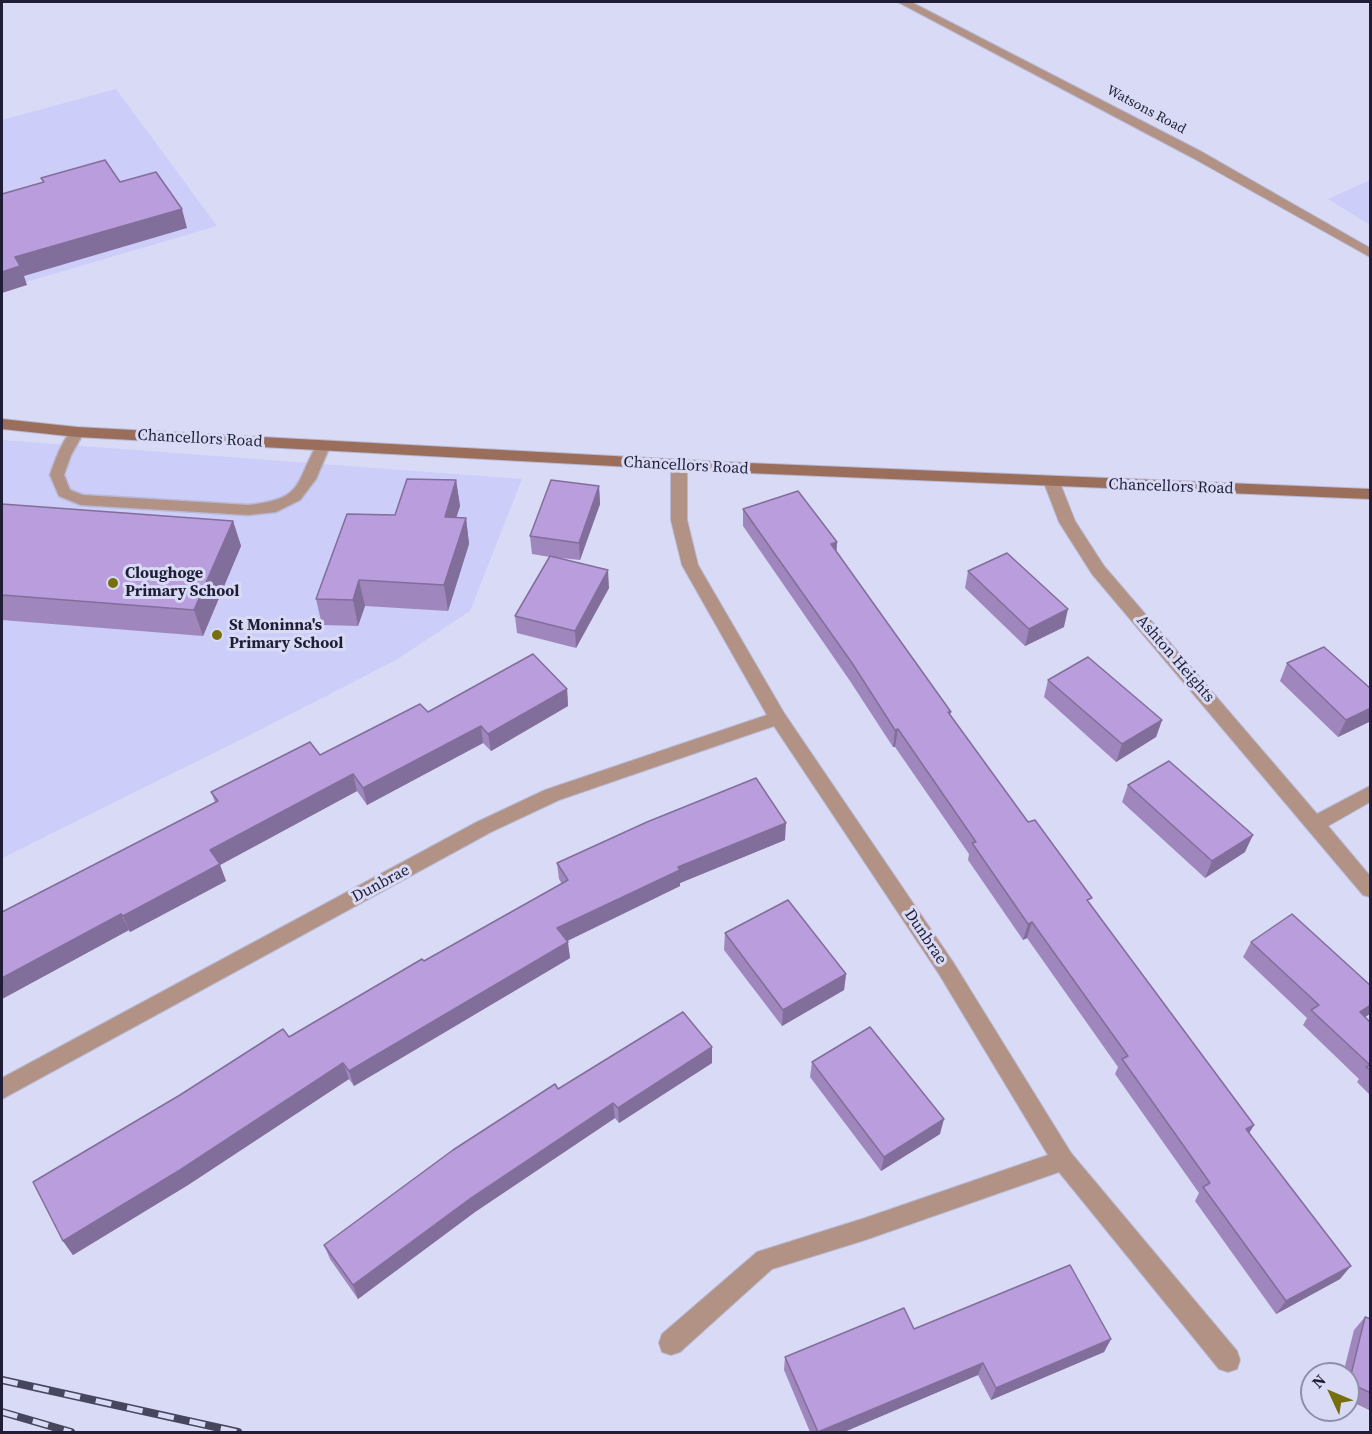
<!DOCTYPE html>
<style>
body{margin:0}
#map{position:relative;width:1372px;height:1434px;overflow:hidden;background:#d9daf5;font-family:"Source Serif 4",serif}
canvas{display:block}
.frame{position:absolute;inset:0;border:3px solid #1f1e36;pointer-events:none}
.north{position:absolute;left:1300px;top:1362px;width:60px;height:60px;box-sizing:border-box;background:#d9daf5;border:2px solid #8f8fa9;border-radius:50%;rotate:314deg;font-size:16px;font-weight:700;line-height:24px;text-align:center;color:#1f1e36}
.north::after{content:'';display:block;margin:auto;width:21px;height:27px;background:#766f0d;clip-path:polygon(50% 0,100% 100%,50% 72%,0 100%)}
</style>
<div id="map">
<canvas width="1372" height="1434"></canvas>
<div class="frame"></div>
<div class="north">N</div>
</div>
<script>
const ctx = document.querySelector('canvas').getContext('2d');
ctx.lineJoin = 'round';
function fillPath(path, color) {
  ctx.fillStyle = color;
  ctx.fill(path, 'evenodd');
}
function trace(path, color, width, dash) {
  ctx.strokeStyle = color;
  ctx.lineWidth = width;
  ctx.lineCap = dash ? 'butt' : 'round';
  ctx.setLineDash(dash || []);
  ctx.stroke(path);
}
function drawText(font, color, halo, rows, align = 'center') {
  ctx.font = font + ' "Source Serif 4",serif';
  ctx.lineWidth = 6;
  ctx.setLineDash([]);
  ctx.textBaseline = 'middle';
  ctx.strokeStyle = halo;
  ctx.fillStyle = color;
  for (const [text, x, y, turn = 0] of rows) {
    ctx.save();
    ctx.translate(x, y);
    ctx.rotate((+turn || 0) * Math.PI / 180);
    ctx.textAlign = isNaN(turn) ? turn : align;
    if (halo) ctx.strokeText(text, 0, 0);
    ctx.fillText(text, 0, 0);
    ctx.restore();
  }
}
fillPath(new Path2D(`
 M116,89L217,226L2,289V120Z
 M1370,180V225L1328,199Z
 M2,440L522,479L470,611L396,660L248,736L2,858Z`), '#cdcdfa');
const lane = new Path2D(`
 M77,428L84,432L71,455L64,475L70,490L83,495L248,505C305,499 294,484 318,443H328L330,446L316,479L300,500L276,512L248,515L81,505L59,496L50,475C54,463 65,431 77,428Z`);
const street = new Path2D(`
 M898,2H911L1202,152L1370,248V257L1193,158Z
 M679,461L687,466V520L698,565L784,713L953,962L1071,1153L1237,1351L1240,1360L1237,1369L1228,1372L1219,1369L1059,1172L865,1240L772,1269L680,1352L671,1355L662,1352L659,1343L662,1334L757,1252L865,1218L1048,1155L939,974L774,726L559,800L491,832L2,1099V1078L477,822L545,790L767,715L682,565L671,520V466Z
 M1052,478L1060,483L1075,521L1104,566L1317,814L1370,786V802L1328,826L1370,876V897L1363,895L1092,574L1059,522L1044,483Z`);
const secondary = new Path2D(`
 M2,419L77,427L724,462L1370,489V499L724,472L77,437L2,429Z`);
trace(lane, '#b8b8d3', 3);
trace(street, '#b8b8d3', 2);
trace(secondary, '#b8b8d3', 2);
fillPath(lane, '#b19285');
fillPath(street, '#b19285');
fillPath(secondary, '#9a6e5b');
const rail = new Path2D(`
 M2,1380L238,1432
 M2,1412L71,1432`);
trace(rail, '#46465f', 8);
trace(rail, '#d9daf5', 5, [16]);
fillPath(new Path2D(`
 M456,480L460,506L456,518H466L469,544L448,611L365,606L358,626L322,625L316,599L395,515Z
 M599,486L600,504L580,560L551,557L609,588L576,648L517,633L515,616L550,557L532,554L530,536Z
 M2,504L233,521L241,546L203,636L2,620Z
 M743,509L837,542L836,552L951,712L950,715L1028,822L1254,1125L1249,1133L1340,1279L1276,1314L1195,1201L1199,1193L1115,1074L1118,1067L1027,938L1023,940L968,860L969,854L895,747H893L850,681L743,526Z
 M968,571L1064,627L1025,646L965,588Z
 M1287,663L1371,689V721L1338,737L1280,681Z
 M1048,680L1162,720L1156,737L1116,762L1044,697Z
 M567,689L568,706L491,751L483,743L367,805L357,791L220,865L226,881L130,932L129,930L2,999V912L215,802L211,792L320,755L428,712Z
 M1128,785L1245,852L1205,878L1122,802Z
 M785,840L680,883V886L567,941L570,958L354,1086L349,1079L188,1185L73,1255L63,1241L289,1037L562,884L559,879L557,863Z
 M725,933L846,974L844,990L782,1026L724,950Z
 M1251,942L1371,986V1013L1365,1017L1371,1023V1096L1357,1082L1359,1079L1303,1025L1307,1018L1243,957Z
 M812,1062L940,1134L881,1171L810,1077Z
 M712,1063L619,1123L615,1118L475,1212L358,1299L330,1259L324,1245L558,1089Z
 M1365,1317L1371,1319V1411L1348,1400V1374H1343L1354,1330Z
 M914,1329L1111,1339L1104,1352L991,1400L978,1375L844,1432H810L784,1370L785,1357Z`), '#9f87bd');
fillPath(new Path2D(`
 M182,209L187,228L24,276L27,285L2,293V272L15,257Z
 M456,480L460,506L448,543L445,517Z
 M599,486L600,504L580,560L579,543Z
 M466,518L469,544L448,611L444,585Z
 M233,521L241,546L203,636L194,610Z
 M837,542L836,560L831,544Z
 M608,570L609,588L576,648L575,631Z
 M359,580L365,606L358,626L353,600Z
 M1068,609L1064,627L1025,646L1029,629Z
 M567,689L568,706L491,751L488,734Z
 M1371,708V721L1338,737L1346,720Z
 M1162,720L1156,737L1116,762L1122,744Z
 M481,726L483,743L367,805L363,788Z
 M898,729L895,747H893L895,730Z
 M353,774L357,791L220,865L226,881L130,932L123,916L210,850Z
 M786,823L785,840L680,883V886L559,945L557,928L678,867Z
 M1253,835L1245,852L1205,878L1212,861Z
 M121,914L129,930L2,999V978Z
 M1032,922L1027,938L1023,940L1028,924Z
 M568,942L570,958L354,1086L349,1071Z
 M846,974L844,990L782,1026L783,1010Z
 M1371,1005V1013L1350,1028L1360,1012Z
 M712,1047V1063L619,1123L618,1108Z
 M343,1063L349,1079L188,1185L73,1255L63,1241Z
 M613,1103L615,1118L475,1212L358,1299L353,1285L471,1198Z
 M944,1119L940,1134L881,1171L884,1157Z
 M1254,1125L1245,1140L1246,1129Z
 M1351,1266L1340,1279L1276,1314L1286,1301Z
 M1111,1339L1104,1352L991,1400L996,1388Z
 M983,1363L978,1375L844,1432H819Z`), '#826e9a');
const building = new Path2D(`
 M105,160L120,182L156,172L182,209L15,257L20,266L2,272V194L44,182L41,178Z
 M407,479L456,480L445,517L466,518L444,585L359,580L353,600L316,599L347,514L395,515Z
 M551,480L599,486L579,543L530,536Z
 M798,491L837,542L831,544L951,712H948L1028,822L1035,820L1092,898L1087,900L1254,1125L1246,1129L1351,1266L1286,1301L1203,1187L1210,1183L1122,1059L1128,1056L1032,922L1028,924L972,843L976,842L898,729L895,730L852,663L743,509Z
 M2,504L233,521L194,610L2,595Z
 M1007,553L1068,609L1029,629L968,571Z
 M550,556L608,570L575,631L515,616Z
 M1324,647L1371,689V708L1346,720L1287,663Z
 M533,654L567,689L488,734L481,726L363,788L353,774L210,850L220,864L123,916L121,914L2,978V912L218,801L211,792L310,742L320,755L420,704L428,712Z
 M1088,657L1162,720L1122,744L1048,680Z
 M1169,761L1253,835L1212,861L1128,785Z
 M756,778L786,823L678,867L680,870L557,928L568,942L349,1071L343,1063L180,1170L63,1241L33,1182L180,1095L283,1029L289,1037L422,959L424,961L568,880L557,863L647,822Z
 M788,900L846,974L783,1010L725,933Z
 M1292,914L1371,986V1005L1360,1012L1371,1023V1071L1366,1067L1370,1065L1311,1010L1319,1005L1251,942Z
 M683,1012L712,1047L618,1108L613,1103L471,1198L353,1285L324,1245L453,1150L555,1084L558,1089Z
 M870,1027L944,1119L884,1157L812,1062Z
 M1070,1265L1111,1339L996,1388L983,1363L818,1432L785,1357L904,1308L914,1329Z
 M1365,1317L1371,1319V1393L1349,1383Z`);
fillPath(building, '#b99ddc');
trace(building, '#826e9a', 1.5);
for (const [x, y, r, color] of [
 [113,583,6,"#766f0d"],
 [217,635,6,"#766f0d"]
]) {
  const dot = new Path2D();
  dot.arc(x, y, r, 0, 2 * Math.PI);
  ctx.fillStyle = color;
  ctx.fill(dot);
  trace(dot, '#d9daf5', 2);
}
drawText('14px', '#1f1e36', '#d9daf5', [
 ["Watsons Road",1146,110,28]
]);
drawText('16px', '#1f1e36', '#d9daf5', [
 ["Chancellors Road",200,439,3],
 ["Chancellors Road",686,466,3],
 ["Chancellors Road",1171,487,2],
 ["Ashton Heights",1175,659,49],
 ["Dunbrae",381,884,-28],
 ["Dunbrae",925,937,56]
]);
drawText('bold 16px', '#1f1e36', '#d9daf5', [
 ["Cloughoge",125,574],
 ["Primary School",125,592],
 ["St Moninna's",229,626],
 ["Primary School",229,644]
], 'left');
</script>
